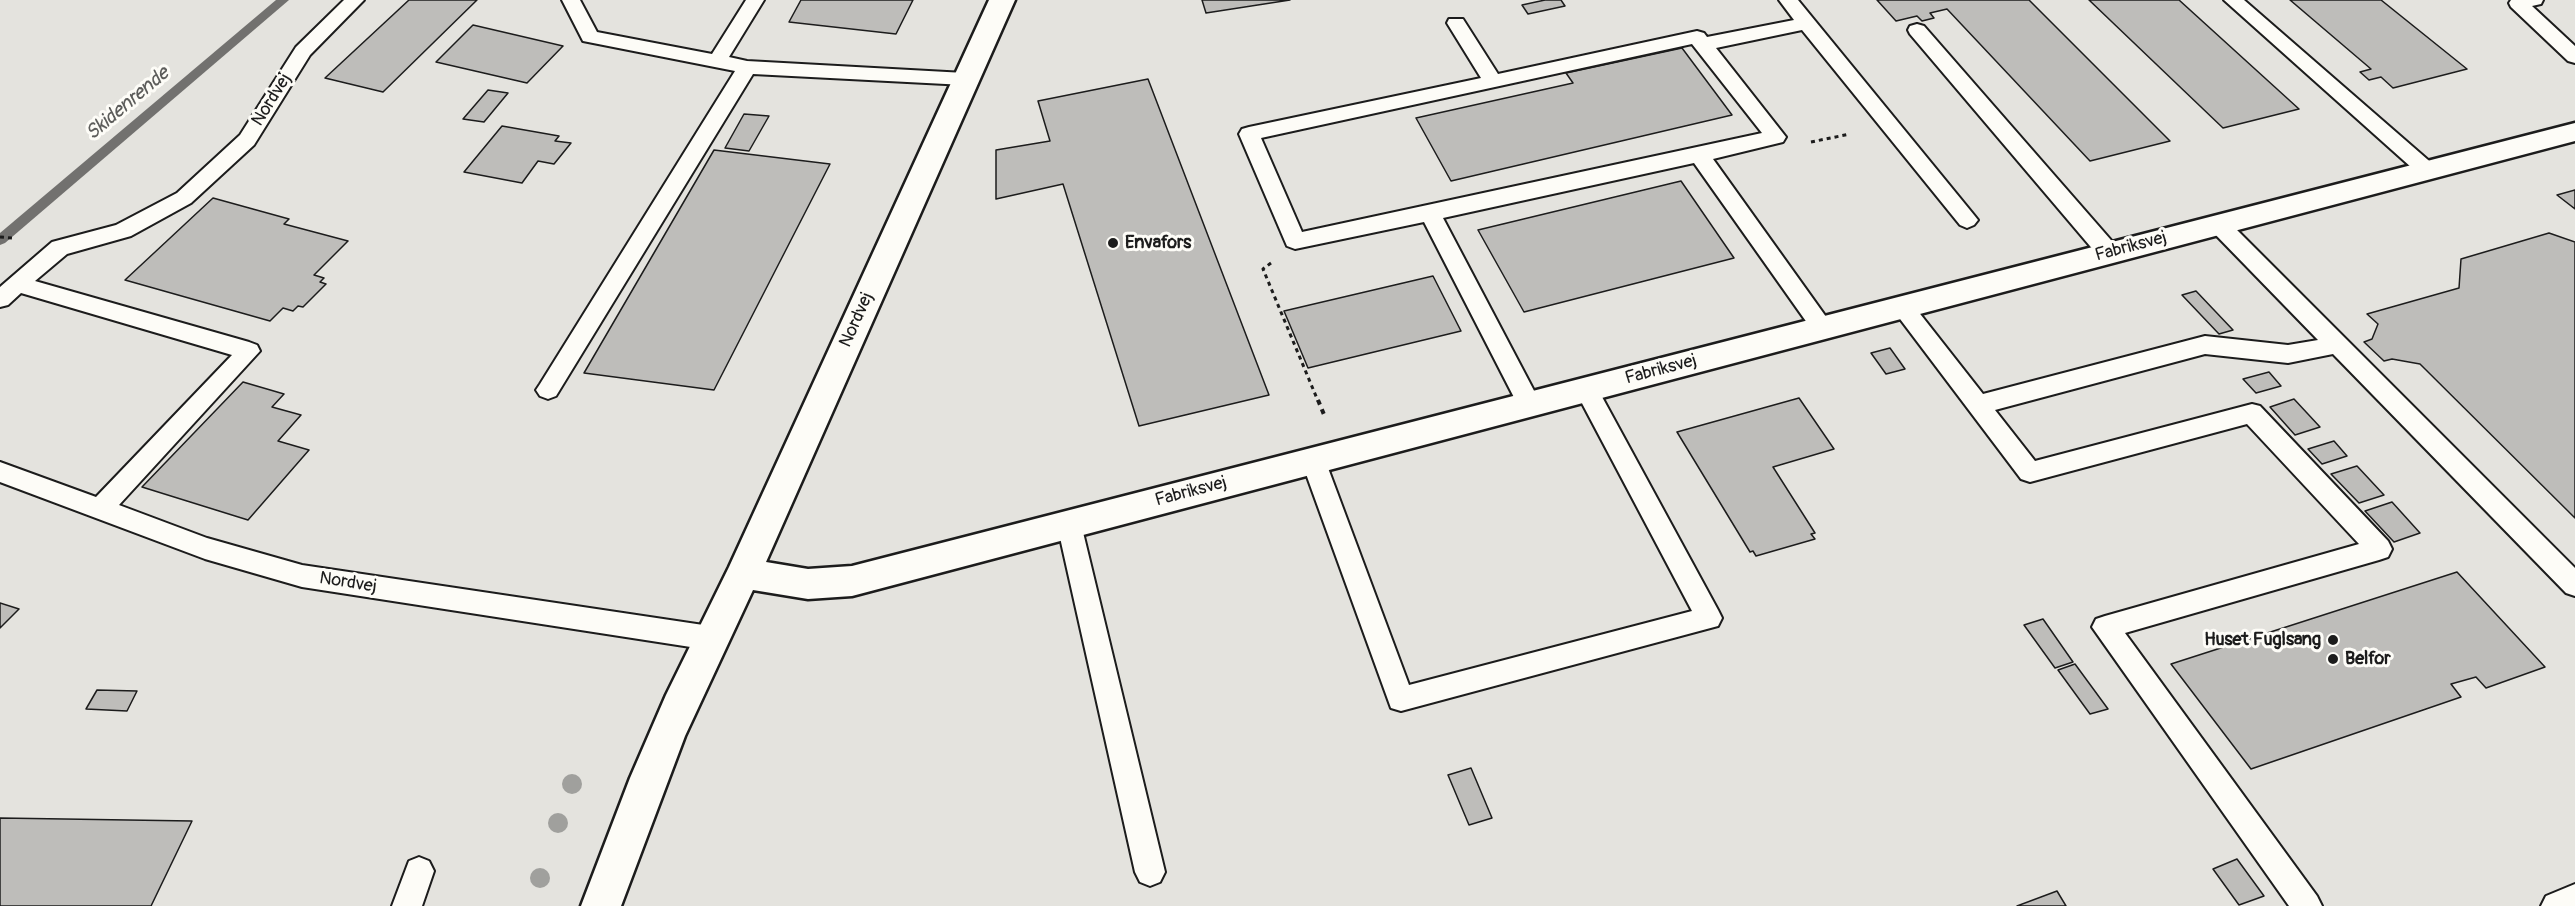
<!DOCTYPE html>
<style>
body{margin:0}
canvas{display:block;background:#f4f3ee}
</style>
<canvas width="2575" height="906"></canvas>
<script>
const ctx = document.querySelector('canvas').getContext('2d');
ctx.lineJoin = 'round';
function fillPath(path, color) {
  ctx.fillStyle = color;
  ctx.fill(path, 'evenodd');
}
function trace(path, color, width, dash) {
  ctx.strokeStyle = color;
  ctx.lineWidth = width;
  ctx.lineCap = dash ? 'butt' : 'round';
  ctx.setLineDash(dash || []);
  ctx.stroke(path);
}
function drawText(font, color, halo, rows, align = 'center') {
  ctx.font = font + ' Pangolin,sans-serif';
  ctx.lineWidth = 6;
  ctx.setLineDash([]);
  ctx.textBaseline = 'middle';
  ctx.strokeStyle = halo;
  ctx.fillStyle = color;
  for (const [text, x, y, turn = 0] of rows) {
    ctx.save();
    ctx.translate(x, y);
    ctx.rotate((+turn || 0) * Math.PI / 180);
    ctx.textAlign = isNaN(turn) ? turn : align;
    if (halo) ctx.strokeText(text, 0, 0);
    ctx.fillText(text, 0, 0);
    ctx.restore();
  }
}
fillPath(new Path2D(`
 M0,0H2575V906H0Z`), '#e4e3de');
fillPath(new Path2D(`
 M276,0H289L5,243L0,245V233Z`), '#72716f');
const building = new Path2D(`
 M409,0H477L383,92L325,78Z
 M801,0H913L896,34L789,22Z
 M1202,0H1290L1206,13Z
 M1545,0H1561L1565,6L1528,14L1522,5Z
 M1877,0H2029L2170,141L2090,161L1947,9L1930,13L1934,18L1922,21L1917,16L1896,21Z
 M2089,0H2179L2299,109L2223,128Z
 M2290,0H2381L2467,69L2393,88L2381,77L2369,80L2360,72L2371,69Z
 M473,25L563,46L527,83L436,62Z
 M1682,48L1732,115L1451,181L1416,118L1573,83L1566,73Z
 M1148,79L1269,395L1139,426L1063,184L996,199V150L1050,141L1038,101Z
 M488,90L508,93L484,122L463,119Z
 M744,114L769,116L749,151L725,148Z
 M502,126L559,136L555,141L571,143L554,164L538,161L522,183L464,172Z
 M714,150L830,164L714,390L584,373Z
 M1681,181L1734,258L1524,312L1478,230Z
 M2575,190V209L2557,195Z
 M213,198L289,219L284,224L348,241L314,275L324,278L320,282L326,284L303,307L298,306L293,311L283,308L270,321L125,280Z
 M2549,233L2575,242V518L2420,364L2392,359L2384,361L2364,342L2372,339L2378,324L2367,314L2459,288L2461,259Z
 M1433,276L1461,331L1308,368L1284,311Z
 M2196,291L2233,330L2219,334L2182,295Z
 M1890,348L1905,369L1886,374L1871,353Z
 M2269,372L2281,386L2256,393L2243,379Z
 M243,382L284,394L272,407L301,415L278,441L309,450L248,520L142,487Z
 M1799,398L1834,449L1773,467L1815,533L1811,534L1815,539L1756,556L1753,551L1750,552L1677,432Z
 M2294,399L2320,427L2295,435L2270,407Z
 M2334,441L2347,456L2322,464L2308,449Z
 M2357,466L2384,495L2359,503L2331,474Z
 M2392,502L2420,533L2394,542L2365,511Z
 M2457,572L2545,667L2486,688L2476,677L2451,684L2461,697L2251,769L2171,664Z
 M0,603L19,609L0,628Z
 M2043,619L2073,662L2055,668L2024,625Z
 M2075,664L2108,709L2090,714L2058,670Z
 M97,690L137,691L127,711L86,709Z
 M1471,768L1492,818L1469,825L1448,775Z
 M0,818L192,821L151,906H0Z
 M2237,859L2264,896L2239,905L2213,869Z
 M2057,891L2066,906H2017Z`);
fillPath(building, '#bebdba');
trace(building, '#1c1c1c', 1.5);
const service = new Path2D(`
 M344,0H364L310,55L254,145L191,203L131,236L67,254L35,281L249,342L257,345L260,351L119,505L207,538L302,565L710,626L719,630L723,638L719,646L710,650L302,587L205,559L0,482V462L96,497L232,355L21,293L8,305L0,307V287L52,242L116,225L177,193L240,135L296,47Z
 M562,0H580L597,32L712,54L746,0H764L729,57L747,61L965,73L972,74L975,79L972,84L965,85L753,74L556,396L548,399L540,396L536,390L540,384L735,71L583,41Z
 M1779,0H1798L1974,215L1978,220L1974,225L1967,228L1960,225L1802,30L1716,48L1786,137L1783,142L1713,159L1834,328L1831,334L1823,337L1815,334L1694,163L1443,218L1541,404L1537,411L1529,413L1521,411L1424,222L1295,249L1287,246L1239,134L1242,129L1249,127L1481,78L1447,23L1449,19H1463L1498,74L1697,31L1704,33L1707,37L1794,20ZM1692,44L1762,133L1302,232L1261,138Z
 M2224,0H2244L2435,166L2438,171L2435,176L2428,178L2421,176Z
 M2511,0H2543L2541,4L2532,6L2575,46V63L2568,61L2511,7L2509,3Z
 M1917,24L1924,26L2117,247L2120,253L2117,259L2109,261L2101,259L1910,34L1908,30L1910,26Z
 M2219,217L2227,220L2575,568V596L2566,593L2333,354L2288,363L2205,354L1995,410L2035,461L2252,404L2260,406L2388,541L2392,549L2388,557L2379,560L2125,633L2317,896L2322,906H2289L2092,627L2096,619L2105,616L2359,544L2247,424L2030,482L2021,479L1891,307L1894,301L1902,299L1910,301L1983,394L2205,336L2288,345L2318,340L2211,230L2208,225L2211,220Z
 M1587,381L1595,384L1718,610L1722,618L1718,626L1401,711L1391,708L1301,460L1304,453L1313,450L1322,453L1325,460L1409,685L1692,611L1575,390L1579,384Z
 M1069,514L1078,517L1081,524L1165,872L1160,882L1150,886L1140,882L1135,872L1057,524L1060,517Z
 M419,857L429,861L434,871L422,906H392L409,861Z
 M2575,884V906H2541L2546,896Z`);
const minor = new Path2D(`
 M989,0H1015L766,562L808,569L852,566L2575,123V141L852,596L808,599L753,590L685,736L621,906H581L630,778L666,695L729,567Z`);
trace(service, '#1c1c1c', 4);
trace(minor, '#1c1c1c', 5);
trace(new Path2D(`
 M1811,142L1850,134
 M0,237L12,238
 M1271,263L1263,269L1318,401`), '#1c1c1c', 3, [4, 4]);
trace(new Path2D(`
 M1318,400L1325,417`), '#1c1c1c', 4, [5, 5]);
fillPath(service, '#fdfcf7');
fillPath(minor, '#fdfcf7');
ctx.fillStyle = '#a0a09d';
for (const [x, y] of [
 [572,784],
 [558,823],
 [540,878]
]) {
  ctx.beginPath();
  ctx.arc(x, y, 10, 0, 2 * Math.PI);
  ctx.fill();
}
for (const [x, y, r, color] of [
 [1113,243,6,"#1c1c1c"],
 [2333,640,6,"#1c1c1c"],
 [2333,659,6,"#1c1c1c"]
]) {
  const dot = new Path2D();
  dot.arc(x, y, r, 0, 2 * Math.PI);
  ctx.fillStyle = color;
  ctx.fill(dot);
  trace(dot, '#fdfcf7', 2);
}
drawText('18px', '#1c1c1c', '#fdfcf7', [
 ["Nordvej",272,100,-58],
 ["Fabriksvej",2131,247,-15],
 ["Nordvej",857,320,-66],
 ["Fabriksvej",1661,370,-15],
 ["Fabriksvej",1191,492,-15],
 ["Nordvej",348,583,9]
]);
drawText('bold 18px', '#1c1c1c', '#fdfcf7', [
 ["Envafors",1125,243],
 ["Huset Fuglsang",2321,640,"right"],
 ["Belfor",2345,659]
], 'left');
drawText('italic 20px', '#5c5c5a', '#fdfcf7', [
 ["Skidenrende",128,104,-40]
]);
</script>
